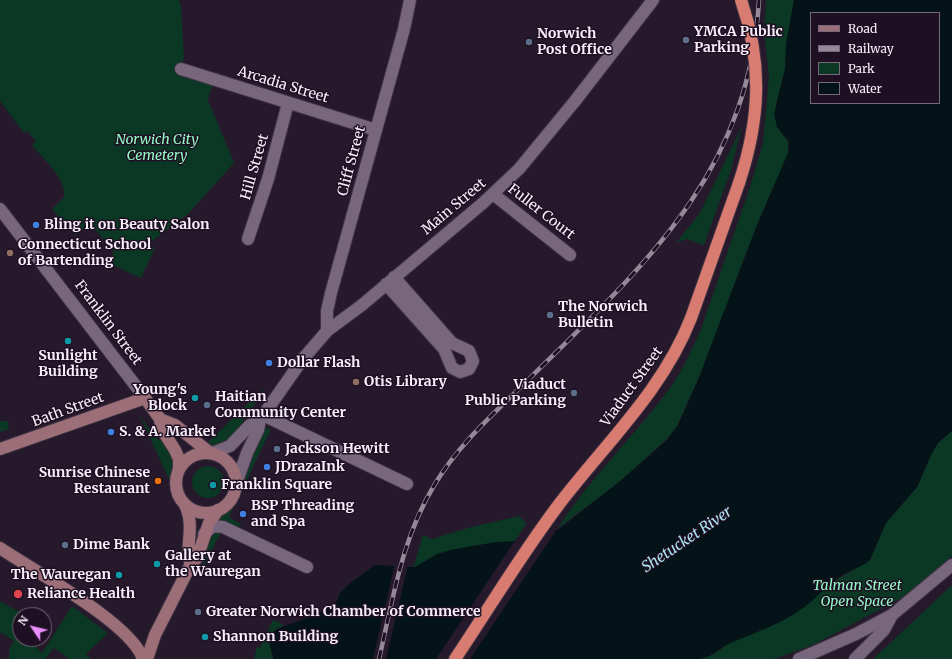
<!DOCTYPE html>
<style>
body{margin:0}
#map{position:relative;width:952px;height:659px;overflow:hidden;background:#27192c;font-family:Merriweather,serif}
canvas{display:block}
.legend{position:absolute;left:810px;top:12px;width:130px;height:92px;box-sizing:border-box;background:#1e1022;border:1px solid #756979;margin:0;padding:5px 7px;list-style:none;font-size:12px;color:#f8eefb}
.legend li{display:flex;align-items:center;gap:8px;height:20px}
.legend b{width:20px;border:1px solid #756979}
.north{position:absolute;left:12px;top:607px;width:40px;height:40px;box-sizing:border-box;background:#1e1022;border:1px solid #756979;border-radius:50%;rotate:305deg;font-size:11px;font-weight:700;line-height:16px;text-align:center;color:#f8eefb}
.north::after{content:'';display:block;margin:auto;width:14px;height:18px;background:#eb8dfc;clip-path:polygon(50% 0,100% 100%,50% 72%,0 100%)}
</style>
<div id="map">
<canvas width="952" height="659"></canvas>
<ul class="legend">
<li><b style="height:5px;background:#9b6e78"></b>Road</li>
<li><b style="height:5px;background:#958999"></b>Railway</li>
<li><b style="height:11px;background:#0b3824"></b>Park</li>
<li><b style="height:11px;background:#031317"></b>Water</li>
</ul>
<div class="north">N</div>
</div>
<script>
const ctx = document.querySelector('canvas').getContext('2d');
ctx.lineJoin = 'round';
function fillPath(path, color) {
  ctx.fillStyle = color;
  ctx.fill(path, 'evenodd');
}
function trace(path, color, width, dash) {
  ctx.strokeStyle = color;
  ctx.lineWidth = width;
  ctx.lineCap = dash ? 'butt' : 'round';
  ctx.setLineDash(dash || []);
  ctx.stroke(path);
}
function drawText(font, color, halo, rows, align = 'center') {
  ctx.font = font + ' Merriweather,serif';
  ctx.lineWidth = 3;
  ctx.setLineDash([]);
  ctx.textBaseline = 'middle';
  ctx.strokeStyle = halo;
  ctx.fillStyle = color;
  for (const [text, x, y, turn = 0] of rows) {
    ctx.save();
    ctx.translate(x, y);
    ctx.rotate((+turn || 0) * Math.PI / 180);
    ctx.textAlign = isNaN(turn) ? turn : align;
    if (halo) ctx.strokeText(text, 0, 0);
    ctx.fillText(text, 0, 0);
    ctx.restore();
  }
}
fillPath(new Path2D(`
 M0,0H179L181,6L184,58L178,74L214,86L210,91L208,100L234,163L189,213L147,245L155,248L141,278L108,263L114,252L90,223L75,235L52,209L64,197C67,179 43,159 32,145L36,141L27,131L24,133L0,101Z
 M766,0H794L787,40L785,69L776,104L779,130L788,141V155L756,227L700,375L677,426L668,438L619,482L557,529C588,481 629,441 664,396C680,376 691,352 701,329L750,187L763,143L769,76L764,32Z
 M742,126L731,170L704,245L686,239L676,243L700,213Z
 M262,390L264,392L244,418L241,428L231,439L212,446L206,444Z
 M139,414L155,437L166,444L172,455L174,467L173,488Z
 M0,421H8L9,429L0,432Z
 M266,428L271,429L229,517L242,525L236,527L227,522L218,521L237,499L242,477L263,429Z
 M952,431V556L907,595L813,645L774,659H699C709,657 717,653 725,646L870,560L886,523L917,487L932,453L938,443Z
 M192 482a16 16 0 1 1 32 0a16 16 0 1 1-32 0Z
 M519,516L527,523L514,542C482,541 445,551 417,567H410L414,566L423,535L432,539L468,528Z
 M213,531L221,532L203,568C203,555 205,542 213,531Z
 M952,585V659H873Z
 M0,601L24,615H20V639H29L42,653L72,606L108,633L86,654L91,659H69L54,648L45,659H9V650L14,641L0,632Z
 M273,620L284,625L276,629L271,651L273,659H254L257,647L260,648Z`), '#0b3824');
fillPath(new Path2D(`
 M794,0H952V431L938,443L932,453L917,487L886,523L870,560C861,568 848,570 838,578C825,587 816,599 803,608C781,624 756,632 731,643C718,648 716,656 699,659H274L269,643L275,630L322,612L337,601L340,593L349,584L375,565L415,567L437,554L450,550L497,542L518,541L559,529L619,482L667,440L678,425L698,380L757,225L788,153L789,142L777,127L774,114L785,69L786,44ZM811,13H939V103H811Z`), '#031317');
fillPath(new Path2D(`
 M559,526L470,659H436L516,539Z
 M395,563L408,565L386,659H373Z`), '#27192c');
const minor = new Path2D(`
 M181,69L376,130
 M493,194L570,255
 M248,239L268,179L288,103
 M386,284L444,349L452,368L460,372L469,369L473,361L469,351L452,343L394,277
 M327,331V311L331,293L404,29L410,0
 M263,415L407,484
 M212,453L230,446L250,425L260,420
 M236,484L247,453L258,430L260,420L302,360L327,331L362,305L483,203L519,169L575,101L653,0
 M204,534L213,526L223,527L307,567
 M799,659L856,634L892,615L952,565
 M855,659L884,630L892,615`);
const tertiary = new Path2D(`
 M0,209L145,398`);
const secondary = new Path2D(`
 M160,419L175,425L209,452
 M0,449L145,398L160,419L161,428L175,450L179,459V470
 M176 483a30 30 0 1 1 60 0a30 30 0 1 1-60 0Z
 M184,503C197,526 183,551 191,564
 M0,548C34,571 131,623 143,659
 M147,659L155,635L191,564L197,558L209,523L218,510`);
const trunk = new Path2D(`
 M455,659C490,607 522,553 560,503C606,443 663,390 691,318L739,183`);
trace(minor, '#3e3342', 14);
trace(tertiary, '#3e3342', 14);
trace(secondary, '#3e3342', 14);
trace(trunk, '#3e3342', 14);
trace(minor, '#77667c', 12);
trace(tertiary, '#77667c', 12);
trace(secondary, '#9b6e78', 12);
trace(trunk, '#d87b70', 12);
const rail = new Path2D(`
 M379,659C393,599 402,537 435,484C460,442 498,410 532,376C647,263 749,172 759,0`);
trace(rail, '#958999', 4.5);
trace(rail, '#1e1022', 3, [9]);
const trunkBridge = new Path2D(`
 M739,183C760,120 763,63 741,0`);
trace(trunkBridge, '#3e3342', 14, []);
trace(trunkBridge, '#d87b70', 12);
for (const [x, y, r, color] of [
 [686,40,4,"#5c6f8a"],
 [529,42,4,"#5c6f8a"],
 [36,225,4,"#3f7fe0"],
 [10,253,4,"#8d6e63"],
 [550,315,4,"#5c6f8a"],
 [68,341,4,"#0f9aa8"],
 [269,363,4,"#3f7fe0"],
 [356,382,4,"#8d6e63"],
 [574,393,4,"#5c6f8a"],
 [195,398,4,"#0f9aa8"],
 [207,405,4,"#5c6f8a"],
 [111,432,4,"#3f7fe0"],
 [277,449,4,"#5c6f8a"],
 [267,467,4,"#3f7fe0"],
 [158,481,4,"#e8710a"],
 [213,485,4,"#0f9aa8"],
 [243,514,4,"#3f7fe0"],
 [65,545,4,"#5c6f8a"],
 [157,564,4,"#0f9aa8"],
 [119,575,4,"#0f9aa8"],
 [18,594,5,"#e0444e"],
 [198,612,4,"#5c6f8a"],
 [205,637,4,"#0f9aa8"]
]) {
  const dot = new Path2D();
  dot.arc(x, y, r, 0, 2 * Math.PI);
  ctx.fillStyle = color;
  ctx.fill(dot);
  trace(dot, '#1e1022', 1.5);
}
drawText('bold 14px', '#f8eefb', '#1e1022', [
 ["YMCA Public",694,32],
 ["Parking",694,48],
 ["Norwich",537,34],
 ["Post Office",537,50],
 ["Bling it on Beauty Salon",44,225],
 ["Connecticut School",18,245],
 ["of Bartending",18,261],
 ["The Norwich",558,307],
 ["Bulletin",558,323],
 ["Sunlight",68,356,"center"],
 ["Building",68,372,"center"],
 ["Dollar Flash",277,363],
 ["Otis Library",364,382],
 ["Viaduct",566,385,"right"],
 ["Public Parking",566,401,"right"],
 ["Young's",187,390,"right"],
 ["Block",187,406,"right"],
 ["Haitian",215,397],
 ["Community Center",215,413],
 ["S. & A. Market",119,432],
 ["Jackson Hewitt",285,449],
 ["JDrazaInk",275,467],
 ["Sunrise Chinese",150,473,"right"],
 ["Restaurant",150,489,"right"],
 ["Franklin Square",221,485],
 ["BSP Threading",251,506],
 ["and Spa",251,522],
 ["Dime Bank",73,545],
 ["Gallery at",165,556],
 ["the Wauregan",165,572],
 ["The Wauregan",111,575,"right"],
 ["Reliance Health",27,594],
 ["Greater Norwich Chamber of Commerce",206,612],
 ["Shannon Building",213,637]
], 'left');
drawText('14px', '#f8eefb', '#1e1022', [
 ["Arcadia Street",283,85,17],
 ["Cliff Street",352,161,-75],
 ["Hill Street",255,167,-74],
 ["Main Street",454,207,-40],
 ["Fuller Court",541,212,38],
 ["Franklin Street",108,323,53],
 ["Viaduct Street",632,387,-54],
 ["Bath Street",68,410,-20]
]);
drawText('italic 14px', '#94fcc6', '#1e1022', [
 ["Norwich City",157,140],
 ["Cemetery",157,156],
 ["Talman Street",857,586],
 ["Open Space",857,602]
]);
drawText('italic 15px', '#abe5f3', '#1e1022', [
 ["Shetucket River",687,540,-34]
]);
</script>
